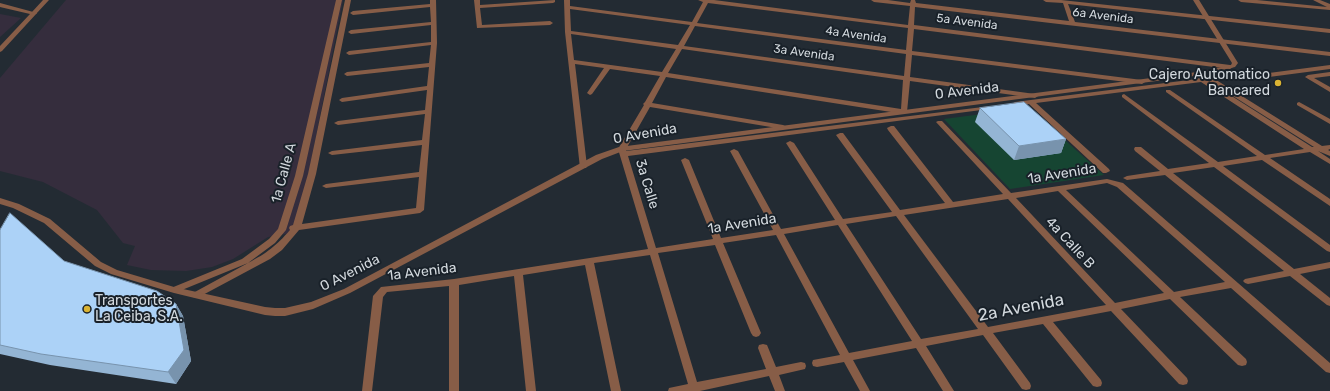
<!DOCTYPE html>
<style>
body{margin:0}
canvas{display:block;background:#232b33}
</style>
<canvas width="1330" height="391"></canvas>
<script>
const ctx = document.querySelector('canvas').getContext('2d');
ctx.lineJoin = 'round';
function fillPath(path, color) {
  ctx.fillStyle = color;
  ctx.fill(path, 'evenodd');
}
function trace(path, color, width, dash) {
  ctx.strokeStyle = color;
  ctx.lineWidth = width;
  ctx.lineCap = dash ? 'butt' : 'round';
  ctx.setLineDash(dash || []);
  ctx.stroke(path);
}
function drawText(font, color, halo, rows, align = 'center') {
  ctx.font = font + ' Rubik,sans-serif';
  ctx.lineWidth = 4;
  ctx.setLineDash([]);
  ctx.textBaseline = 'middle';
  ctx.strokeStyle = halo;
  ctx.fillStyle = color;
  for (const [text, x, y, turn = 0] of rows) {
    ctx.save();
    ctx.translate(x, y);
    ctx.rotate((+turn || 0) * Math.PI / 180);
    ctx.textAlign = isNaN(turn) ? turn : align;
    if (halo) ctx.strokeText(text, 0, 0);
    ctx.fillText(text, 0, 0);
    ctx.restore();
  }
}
fillPath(new Path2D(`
 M66,0H343L297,232L268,237L233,259L212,267L186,271L151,270L127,265L135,246L123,243L97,210L43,182L0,171V78Z
 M0,14L21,18L0,37Z`), '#352d3d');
fillPath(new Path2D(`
 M1029,108L1104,175L1010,189L944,119Z`), '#164532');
fillPath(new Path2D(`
 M43,0H49L36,14H32V12Z
 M336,0H342L303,176L286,230L275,243L248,263C267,253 276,246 290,230L289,228L290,226L293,225L308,174L345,0H351L316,174L302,224L416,208L419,177L326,188L322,186L326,184L419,172L422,145L332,155L328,153L332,151L422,140L425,114L338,125L334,123L338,121L425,110L427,90L342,102L339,100L342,98L427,86L429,67L347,76L344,74L347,72L429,63L431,45L349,55L346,53L349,51L431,42V25L351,34L348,32L351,30L431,22L430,7L353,15L350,13L353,11L430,4V0H436L437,43L424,210L420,213L299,230L282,250L270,259L199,297L196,298L193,297L191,295L193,293L248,263L177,292H171L169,290L171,288L242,259L269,239L278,229L295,176Z
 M474,0H480V5L555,0V2L553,3L480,8L482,25L550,21L553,23L550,25L477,28Z
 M564,0H570V6L692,22L703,2L698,0H714L908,25L910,6L874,2L871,0H888L910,3L911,0H915L916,3L1069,21L1063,3L1046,2L1043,0H1061L1330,29V33L1068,4L1075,22L1330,52V56L915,7L914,25L1230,65L1233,67L1230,69L914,29L912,51L1142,80L1145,82L1142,84L912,55L910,77L1035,94L1038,96L1035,98L910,81L907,112L904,114L666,77L652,103L783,125L787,127L783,129L650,107L626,149V151L991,106V108L989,109L628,156L656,248L713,239L681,160L685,158L689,160L721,238L773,230L730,151L734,149L738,151L781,229L835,220L786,143L790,141L794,143L843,219L892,212L836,135L840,133H843L900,210L945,203L888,130L887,128L891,126H894L953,202L1003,194L936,122L938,121H942L1011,193L1107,179L1123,183L1330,363V373L1326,372L1231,288L1180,297L1246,359L1247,362L1246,365L1242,366L1238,365L1170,299L1121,309L1187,378L1188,381L1187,384L1183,385L1179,384L1111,311L1053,322L1101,380L1102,383L1101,386L1097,387L1093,386L1043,324L993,333L1030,383L1031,386L1030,389L1026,390L1022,389L983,335L926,346L954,391H943L916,348L853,360L870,391H860L844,362L817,367L813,366L812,363L813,360L840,355L776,235L723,243L761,333L759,336L756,337L753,336L751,333L715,245L658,253L697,382L766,369L758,348L759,345L763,344L767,345L776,367L801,362L805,363L806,366L805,369L779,375L785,391H775L769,376L700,391H668L669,388L688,384L650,255L594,263L621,391H611L585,265L523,275L536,391H526L514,276L459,285V391H449V286L387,292L383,297L372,391H362L373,296L381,287L454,279L648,249L618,149L644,105L643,104L645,102L660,76L610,69L592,94L590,95L587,93L604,68L575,64L587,166L586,168H580L565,32ZM708,3L908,28L906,50L697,23ZM570,9L690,25L678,45L571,31ZM695,26L906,54L904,76L684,46ZM571,34L676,49L662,72L574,60ZM682,49L903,80L901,109L668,73ZM1107,183L1117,187L1225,282L1174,292L1066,190ZM1058,191L1164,293L1115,303L1016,198ZM1008,199L1106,305L988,327L904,215ZM896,216L978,329L921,339L846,224ZM838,225L912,341L849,353L784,234Z
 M1238,0H1257L1327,7L1313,0H1320L1330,4V10L1241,2Z
 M1330,72V76L1314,78L1330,87V92L1305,77L1308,75Z
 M1207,75L1213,78L1322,146L1330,145V149L1328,150L1330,151V156L1318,151L1330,159V164L1310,152L1270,158L1330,199V206L1262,160L1223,166L1330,245V252L1327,251L1214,167L1173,173L1294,269L1330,262V268L1300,274L1330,298V306L1327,305L1290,276L1248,284L1245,283L1243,281L1245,279L1284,271L1165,175L1127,180L1123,178L1127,176L1160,171L1135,151L1134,149L1135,147H1141L1168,169L1209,163L1122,97V95L1124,94L1218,162L1257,156L1166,92V90H1170L1265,155L1304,149L1201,82L1036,103L1109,169L1110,171L1106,173H1103L1029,104L1015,106L1012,104L1015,102L1197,79L1200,77L1204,78L1205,76ZM1208,81H1209L1314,147H1312Z
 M1299,102L1330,119V124L1297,105V103Z`), '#875d47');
fillPath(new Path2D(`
 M1193,0H1199L1238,63L1235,67L1214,72L1246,76L1330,65V69L1246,80L1202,75L623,151L602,159L350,293L313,309L285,316H275L265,315L174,293L111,274L95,266L44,223L13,208L0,204V198L19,204L50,219L101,262L117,270L174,287L265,307L275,308H285L311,302L344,289L596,155L619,147L1205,71L1231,65L1232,63Z
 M0,3L37,13L2,51L0,52V46L30,14L0,7Z`), '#875d47');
fillPath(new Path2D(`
 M980,108L1066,139L1061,153L1014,160L975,122Z
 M0,230L64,261L176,304L183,316L191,361L176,384L50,365L0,354Z`), '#94b5d4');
fillPath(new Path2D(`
 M1066,139L1061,153L1014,160L1019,146Z
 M176,304L183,316L191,361L176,384L168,372Z`), '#7893ad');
const building = new Path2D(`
 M1024,102L1066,139L1019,146L980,108Z
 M10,213L64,261L157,291L176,304L184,350L168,372L41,354L0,345V230Z`);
fillPath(building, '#acd2f7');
trace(building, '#7893ad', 1);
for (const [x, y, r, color] of [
 [1278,83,4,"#dab333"],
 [87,309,4,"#dab333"]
]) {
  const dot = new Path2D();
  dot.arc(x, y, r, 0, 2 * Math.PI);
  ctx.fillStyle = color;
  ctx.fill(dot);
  trace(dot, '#192129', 1.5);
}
drawText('12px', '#d2d8dd', '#192129', [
 ["6a Avenida",1103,16,7],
 ["5a Avenida",967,22,7],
 ["4a Avenida",856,35,8],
 ["3a Avenida",804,53,8]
]);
drawText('14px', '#d2d8dd', '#192129', [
 ["Cajero Automatico",1270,75],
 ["Bancared",1270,91],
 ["Transportes",95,301,"left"],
 ["La Ceiba, S.A.",95,317,"left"]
], 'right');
drawText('14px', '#d2d8dd', '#192129', [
 ["0 Avenida",967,91,-7],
 ["0 Avenida",645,134,-10],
 ["1a Calle A",284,173,-75],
 ["1a Avenida",1062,174,-9],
 ["3a Calle",647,184,73],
 ["1a Avenida",742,224,-9],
 ["4a Calle B",1070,243,47],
 ["1a Avenida",422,272,-7],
 ["0 Avenida",350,273,-27]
]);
drawText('17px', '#d2d8dd', '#192129', [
 ["2a Avenida",1021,308,-11]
]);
</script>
